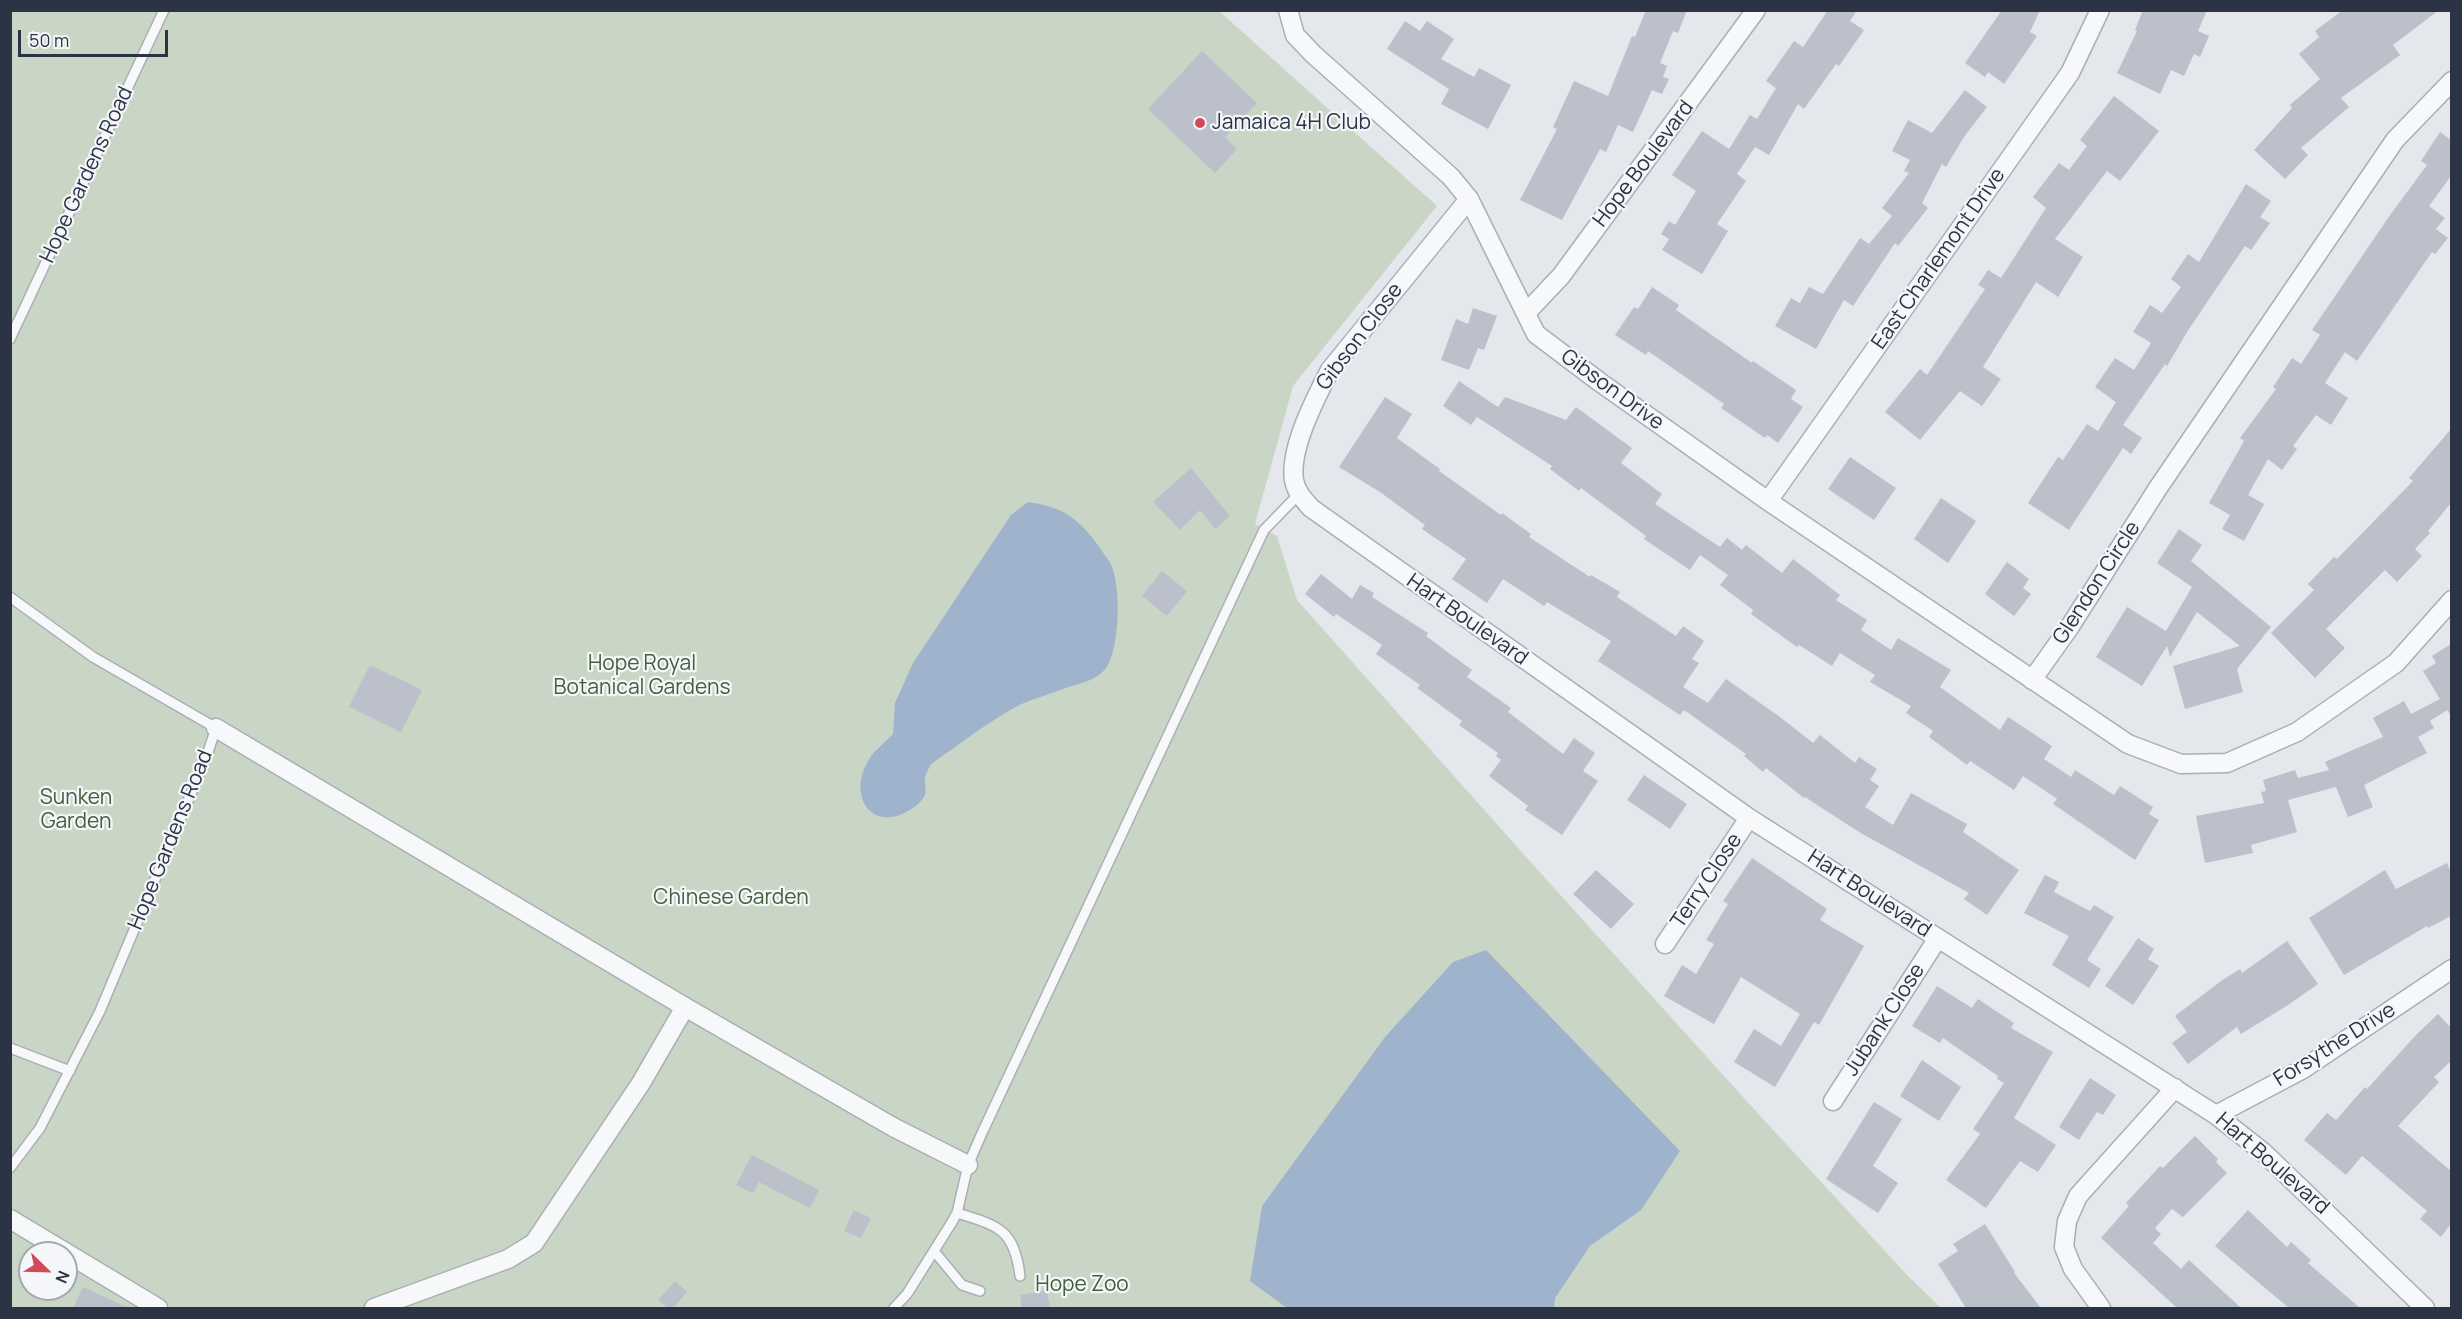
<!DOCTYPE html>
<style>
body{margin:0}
#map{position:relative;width:2462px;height:1319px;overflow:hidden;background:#e4e7ec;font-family:Manrope,sans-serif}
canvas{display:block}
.frame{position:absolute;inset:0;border:12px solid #2b3445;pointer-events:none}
.north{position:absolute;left:18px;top:1241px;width:60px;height:60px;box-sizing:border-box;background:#f4f6f9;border:2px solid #a4a8b1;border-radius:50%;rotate:113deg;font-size:16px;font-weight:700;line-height:24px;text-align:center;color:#2b3445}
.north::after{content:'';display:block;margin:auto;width:21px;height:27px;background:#d1495b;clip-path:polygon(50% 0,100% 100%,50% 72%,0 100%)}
.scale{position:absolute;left:18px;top:30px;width:150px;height:27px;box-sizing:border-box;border:3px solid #2b3445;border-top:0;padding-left:8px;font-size:18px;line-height:21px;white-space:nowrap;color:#2b3445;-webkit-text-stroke:4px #f4f6f9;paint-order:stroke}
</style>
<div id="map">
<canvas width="2462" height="1319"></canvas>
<div class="frame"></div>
<div class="north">N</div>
<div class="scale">50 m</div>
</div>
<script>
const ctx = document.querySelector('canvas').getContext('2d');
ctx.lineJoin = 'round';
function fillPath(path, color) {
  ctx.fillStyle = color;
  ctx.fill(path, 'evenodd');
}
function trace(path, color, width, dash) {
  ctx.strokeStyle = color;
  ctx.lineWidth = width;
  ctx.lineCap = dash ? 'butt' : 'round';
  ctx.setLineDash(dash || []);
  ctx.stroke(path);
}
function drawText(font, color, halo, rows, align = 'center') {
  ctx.font = font + ' Manrope,sans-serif';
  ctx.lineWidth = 4.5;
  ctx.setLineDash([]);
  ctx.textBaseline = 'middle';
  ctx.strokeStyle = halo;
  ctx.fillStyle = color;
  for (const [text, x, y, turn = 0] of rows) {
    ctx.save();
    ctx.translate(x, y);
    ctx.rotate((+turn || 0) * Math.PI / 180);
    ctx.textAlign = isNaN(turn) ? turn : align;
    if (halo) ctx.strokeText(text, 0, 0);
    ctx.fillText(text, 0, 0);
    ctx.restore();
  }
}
fillPath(new Path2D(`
 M10,11H1219L1437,206L1293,386L1255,524L1277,536L1297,600L1536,868L1763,1119L1907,1275L1941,1308H11ZM30,1253H66V1289H30Z`), '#c9d6c5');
fillPath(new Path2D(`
 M1028,502C1072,508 1085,526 1109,561C1122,580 1120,650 1106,668C1096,681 1080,683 1066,688C1048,695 1027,700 1010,710C983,726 957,746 931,764C929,768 926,773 925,777C924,782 927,790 925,795C922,802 914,808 908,811C870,833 848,794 868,761C873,751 885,743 893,734L895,703L913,663L1011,515Z
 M1486,950L1680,1151L1641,1210L1590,1246L1555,1298L1554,1308H1287L1250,1281L1262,1206L1385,1037L1453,962Z`), '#9fb4cc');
fillPath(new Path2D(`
 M1646,10H1687L1678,33L1673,31L1660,63L1667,66L1663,77L1669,79L1662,94L1652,90L1633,132L1618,125L1606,152L1600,149L1562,220L1520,200L1557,129L1553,127L1574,81L1608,96L1632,36L1635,37Z
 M1828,10H1857L1850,21L1864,30L1839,66L1836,64L1804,109L1798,104L1769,155L1755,147L1737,174L1746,181L1717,224L1728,231L1702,274L1662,250L1669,239L1661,234L1669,221L1675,225L1696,191L1672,175L1702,131L1729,149L1750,115L1757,119L1776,88L1766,81L1794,41L1803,47Z
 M2002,10H2040L2030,32L2037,36L2004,84L1988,72L1985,77L1965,63Z
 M2143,10H2207L2198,31L2209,36L2200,57L2194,54L2184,76L2171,70L2160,94L2117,73L2137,31L2135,30Z
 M2343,10H2439L2393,45L2400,55L2341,98L2349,107L2301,148L2308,155L2285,179L2254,150L2292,108L2290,105L2320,79L2299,54L2319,37L2315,31Z
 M1405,21L1420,31L1427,21L1454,39L1441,59L1474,77L1479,68L1511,85L1488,129L1441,104L1449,89L1387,49Z
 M1202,51L1257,103L1225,137L1237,149L1215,173L1148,109Z
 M1965,90L1987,107L1964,137L1946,167L1942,164L1922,203L1928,208L1898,246L1895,243L1853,306L1844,300L1816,349L1775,326L1791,298L1800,303L1809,287L1823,294L1860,238L1869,244L1892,216L1882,208L1909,173L1904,171L1910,160L1892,151L1908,120L1932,133Z
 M2114,96L2159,131L2120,181L2107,171L2055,239L2083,257L2058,297L2036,282L1983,367L2001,379L1982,406L1960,391L1920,440L1885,412L1920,369L1927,375L1985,289L1978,285L1988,270L2001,278L2046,208L2033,197L2059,163L2069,170L2087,146L2080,140Z
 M2440,132L2451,140V176L2429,206L2445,218L2436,229L2448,238L2435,254L2432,252L2357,361L2345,352L2325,383L2348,398L2331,425L2316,415L2293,446L2297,449L2282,470L2268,459L2248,495L2264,504L2244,541L2222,529L2230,515L2209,503L2244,441L2240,438L2276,389L2273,387L2292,358L2301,364L2320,335L2312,330L2388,218L2427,165L2421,161Z
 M2246,184L2271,201L2260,217L2270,223L2251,250L2245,246L2189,329L2167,366L2165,364L2123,425L2142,438L2131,454L2123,448L2069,530L2028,503L2058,457L2063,460L2087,424L2098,431L2116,402L2095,387L2115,358L2134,370L2151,343L2133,332L2150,305L2162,313L2181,287L2171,279L2188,254L2199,262Z
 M1652,287L1679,305L1676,310L1752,363L1753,361L1796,390L1791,399L1803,407L1778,443L1767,435L1765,438L1721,408L1724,404L1648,351L1646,355L1615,335L1634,307L1638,309Z
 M1473,308L1497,316L1484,350L1478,348L1469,370L1441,360L1456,319L1468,324Z
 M1459,381L1498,407L1505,397L1566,420L1576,407L1632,448L1621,463L1662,494L1655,504L1720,547L1727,538L1742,550L1746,545L1782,573L1793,559L1840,595L1836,600L1867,620L1861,630L1891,650L1898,638L1951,670L1940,687L2000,730L2008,717L2052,746L2044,759L2071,777L2075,770L2114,795L2120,786L2153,807L2149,814L2159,820L2135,860L2053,804L2057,799L2023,776L2014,790L1970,761L1967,765L1929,737L1933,731L1906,713L1911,706L1870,682L1875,675L1840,653L1832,666L1799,645L1797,647L1751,614L1753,610L1720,585L1728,575L1700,555L1690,570L1644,539L1646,536L1581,488L1579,491L1550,469L1552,466L1477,417L1471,425L1443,406Z
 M1385,397L1412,414L1397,438L1440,469L1439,471L1501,515L1502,513L1531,534L1529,537L1590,577L1591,575L1620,592L1617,597L1676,636L1683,626L1704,641L1692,659L1699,663L1683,687L1708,703L1726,679L1780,717L1813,743L1820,735L1855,763L1859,757L1877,769L1870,780L1879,786L1865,807L1893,825L1911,793L1967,824L1963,832L2019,870L1987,915L1964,899L1969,893L1859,832L1805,797L1804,798L1766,768L1763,772L1744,756L1746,754L1684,710L1680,715L1598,661L1611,641L1547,602L1544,606L1503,579L1487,603L1452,579L1466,559L1422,529L1425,525L1380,492L1339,467Z
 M2451,429V503L2428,531L2430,533L2415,549L2422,556L2397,582L2385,570L2326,629L2345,648L2315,678L2271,633L2314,590L2308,584L2334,557L2337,559L2413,481L2409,478Z
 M1850,457L1896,488L1874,520L1828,489Z
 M1191,468L1230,516L1215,529L1200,510L1180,530L1153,502Z
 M1941,498L1976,521L1948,563L1914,539Z
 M2179,529L2202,545L2191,561L2271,627L2237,669L2243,692L2185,709L2173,666L2240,646L2197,612L2170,657L2167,646L2142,686L2096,657L2127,607L2166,631L2192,587L2157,563Z
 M2007,562L2029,579L2023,588L2031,594L2014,616L1985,594Z
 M1162,571L1187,591L1167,616L1142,596Z
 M1321,574L1352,599L1360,585L1374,593L1372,597L1428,633L1426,636L1472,670L1467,677L1511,708L1508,712L1563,754L1574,738L1595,753L1583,771L1598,781L1562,835L1525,810L1528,806L1489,776L1501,760L1496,756L1498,753L1459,725L1462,721L1417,688L1420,685L1376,654L1382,645L1336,614L1334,617L1305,594Z
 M2451,644V716L2447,710L2430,721L2434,728L2418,737L2427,753L2364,785L2373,807L2348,817L2336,787L2288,800L2297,832L2251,845L2253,853L2205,863L2196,816L2264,803L2261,792L2266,791L2263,780L2295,770L2298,778L2329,770L2325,762L2383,737L2373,718L2404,701L2411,714L2440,699L2423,671L2436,663L2432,656Z
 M370,665L422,690L401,732L349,707Z
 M1644,775L1687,804L1670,829L1627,800Z
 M1752,858L1827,909L1820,920L1864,946L1819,1025L1814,1022L1775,1087L1734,1062L1754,1029L1781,1046L1800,1014L1741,977L1714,1024L1664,996L1682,965L1696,974L1714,944L1706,940L1728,904L1723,901Z
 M2447,863L2451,872V916L2428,928L2427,926L2344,975L2309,918L2385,870L2396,889Z
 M1596,870L1634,904L1611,929L1573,894Z
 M2045,875L2059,882L2054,892L2090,911L2094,905L2114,917L2087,960L2101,969L2089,988L2052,965L2069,936L2024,913Z
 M2138,938L2154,949L2148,959L2159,966L2133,1005L2105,986Z
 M2287,941L2318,984L2288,1005L2241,1034L2237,1027L2188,1064L2172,1043L2187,1032L2175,1016L2221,981L2240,969L2242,973Z
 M1937,986L1972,1008L1978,999L2014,1023L2011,1028L2053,1052L2014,1118L2056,1145L2038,1172L2020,1161L1986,1208L1946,1180L1980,1134L1973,1129L2004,1083L1997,1079L1998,1076L1943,1038L1940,1043L1912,1026Z
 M2438,1014L2451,1028V1061L2434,1077L2439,1082L2398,1126L2451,1171V1224L2441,1237L2420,1219L2427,1211L2362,1156L2346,1175L2304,1140L2327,1113L2336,1120L2365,1087L2367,1089L2415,1036Z
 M1922,1060L1961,1087L1939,1121L1900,1096Z
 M2090,1078L2116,1095L2103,1115L2097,1112L2079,1140L2059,1127Z
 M1874,1102L1902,1119L1873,1166L1898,1183L1878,1213L1826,1179Z
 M2195,1136L2218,1159L2216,1162L2227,1173L2183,1217L2172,1209L2155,1228L2161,1234L2153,1243L2181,1269L2189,1260L2241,1308H2177L2101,1238L2129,1206L2126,1203L2160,1166L2163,1168Z
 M752,1155L819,1190L810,1208L759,1182L753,1193L736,1185Z
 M854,1210L871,1218L861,1238L844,1231Z
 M2248,1210L2287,1247L2291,1242L2311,1260L2308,1263L2360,1308H2289L2215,1246Z
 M1985,1224L2015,1272L2014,1273L2041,1308H1966L1938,1264L1958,1251L1953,1244Z
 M675,1281L687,1292L673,1308H668L658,1300Z
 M83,1287L129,1308H73Z
 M1047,1290L1050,1308H1022L1020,1295Z`), '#bbc0ca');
const lane = new Path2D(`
 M10,339L164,10
 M10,597L93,657L216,728L206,758L100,1011L40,1128L10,1168
 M10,1048L70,1071
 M957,1213C999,1226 1014,1229 1020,1276
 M934,1251L962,1285L980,1291
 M894,1308L907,1294L952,1222L957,1213L968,1165L982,1133L1264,530L1299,494`);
const street = new Path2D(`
 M1288,10L1295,35L1313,54L1451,177L1469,199L1536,334L1601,383L1768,501L2128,744L2181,764L2227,763L2297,732L2396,663L2452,600
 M1469,199L1330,370C1316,397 1289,449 1294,480C1296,492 1304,500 1311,508L1749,818L2216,1115L2263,1152L2425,1308
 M1526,313L1561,276L1756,10
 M1768,501L2070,73L2100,10
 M2032,680L2069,628L2158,488L2395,140L2452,81
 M216,728L685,1007L893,1127L968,1165
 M1665,944L1749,818
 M1833,1101L1938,938
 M2216,1115L2303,1069L2452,969
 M10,1219L158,1308
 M374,1308L508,1259L534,1243L641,1083L685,1007
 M2101,1308L2073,1269L2064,1247L2067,1221L2078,1196L2175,1088`);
trace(lane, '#a9aeb7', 12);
trace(street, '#a9aeb7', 21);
trace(lane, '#f7f8fa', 9);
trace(street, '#f7f8fa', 18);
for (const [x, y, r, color] of [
 [1200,123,6,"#d1495b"]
]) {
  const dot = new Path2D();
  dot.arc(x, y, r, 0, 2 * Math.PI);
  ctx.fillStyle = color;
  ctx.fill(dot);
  trace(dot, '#f4f6f9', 2);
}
drawText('21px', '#2b3445', '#f4f6f9', [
 ["Jamaica 4H Club",1212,123]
], 'left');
drawText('21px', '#2b3445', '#f4f6f9', [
 ["Hope Boulevard",1644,164,-53],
 ["Hope Gardens Road",87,175,-65],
 ["East Charlemont Drive",1939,259,-55],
 ["Gibson Close",1360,337,-53],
 ["Gibson Drive",1612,390,36],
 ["Glendon Circle",2097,583,-57],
 ["Hart Boulevard",1467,620,35],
 ["Hope Gardens Road",171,840,-68],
 ["Terry Close",1707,881,-56],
 ["Hart Boulevard",1869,894,33],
 ["Jubank Close",1885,1020,-57],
 ["Forsythe Drive",2335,1045,-32],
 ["Hart Boulevard",2272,1164,41]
]);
drawText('21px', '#3f6138', '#f4f6f9', [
 ["Hope Royal",642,664],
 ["Botanical Gardens",642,688],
 ["Sunken",76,798],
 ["Garden",76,822],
 ["Chinese Garden",731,898],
 ["Hope Zoo",1082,1285]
]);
</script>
